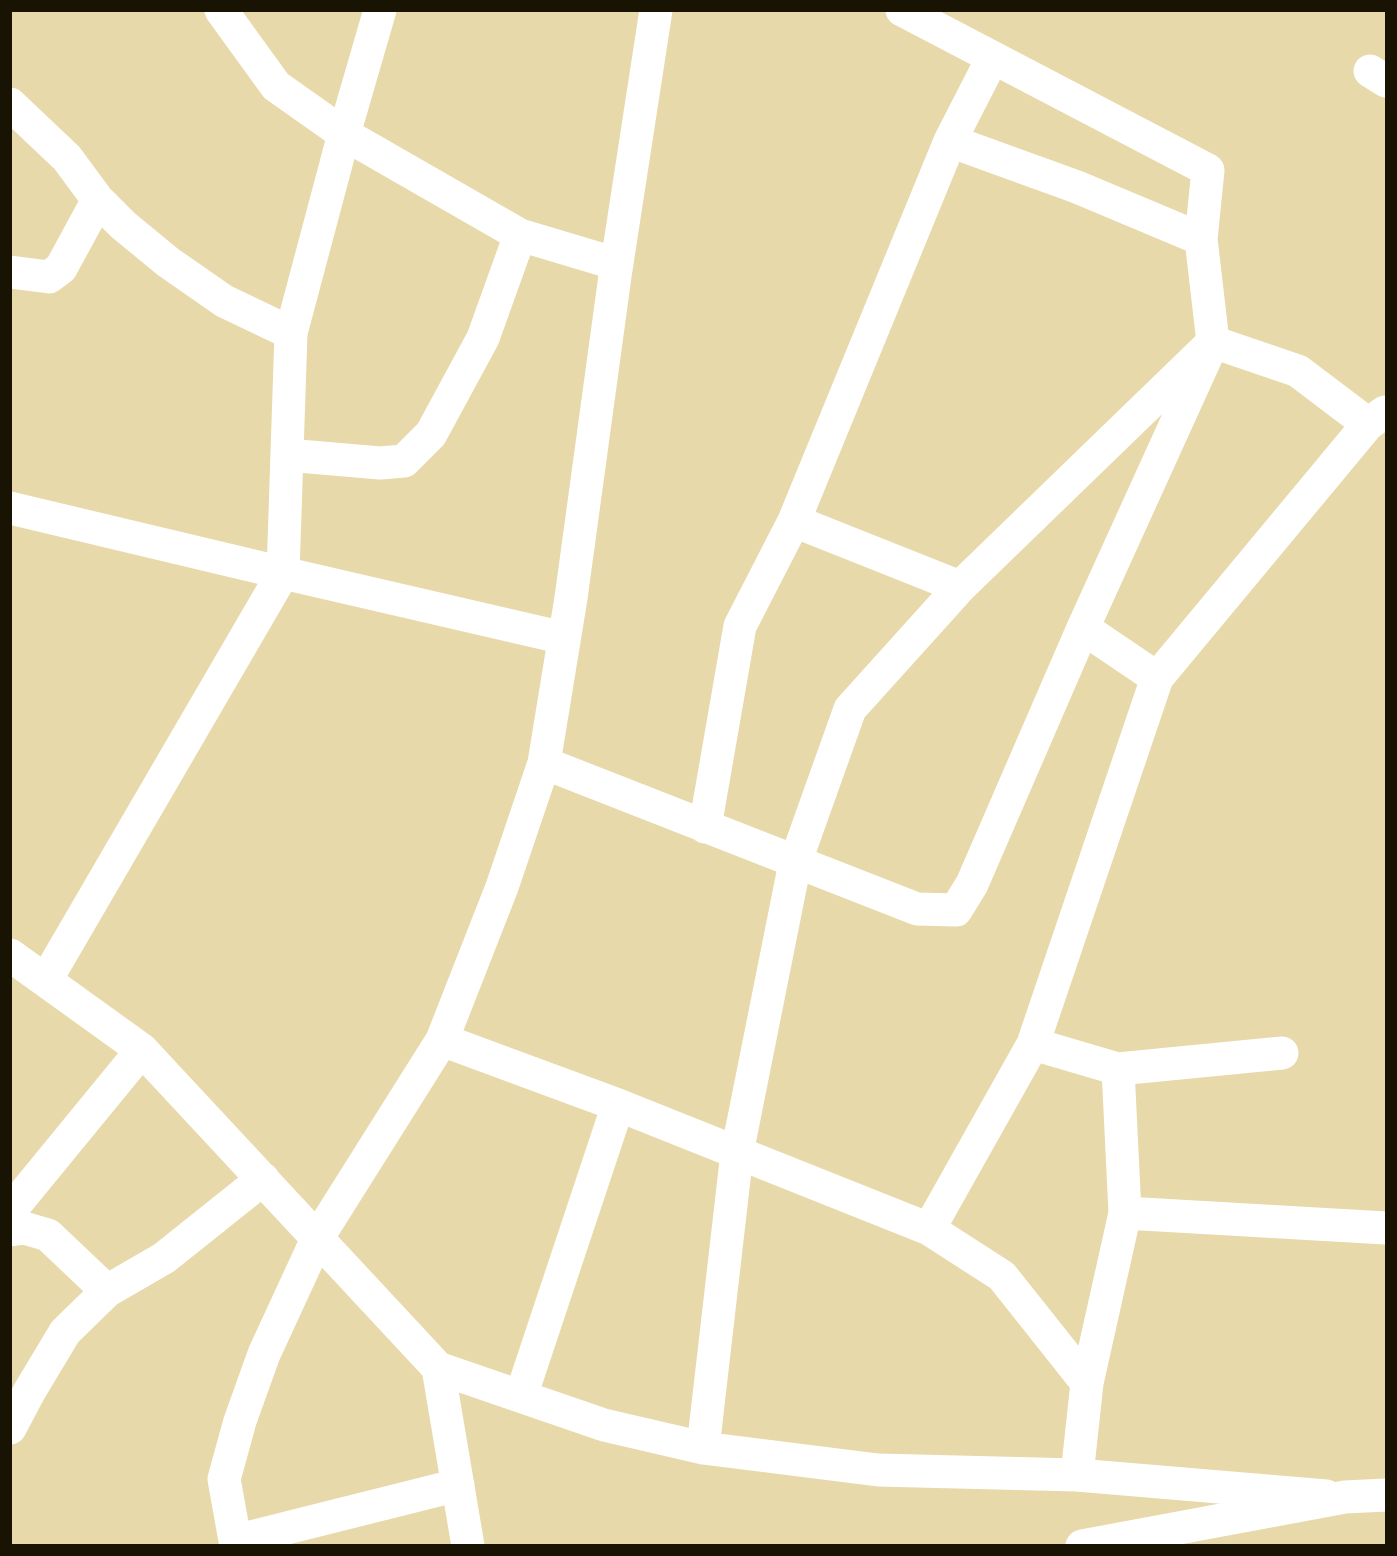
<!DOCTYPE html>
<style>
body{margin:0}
#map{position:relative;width:1397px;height:1556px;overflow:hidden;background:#e8d9aa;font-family:Spectral,serif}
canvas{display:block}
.frame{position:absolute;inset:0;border:12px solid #191303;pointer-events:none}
</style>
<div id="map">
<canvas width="1397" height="1556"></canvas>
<div class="frame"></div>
</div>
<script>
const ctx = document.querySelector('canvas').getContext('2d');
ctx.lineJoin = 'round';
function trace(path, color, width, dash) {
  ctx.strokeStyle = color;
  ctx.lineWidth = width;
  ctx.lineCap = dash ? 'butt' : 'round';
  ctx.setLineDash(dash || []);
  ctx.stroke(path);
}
trace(new Path2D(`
 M221,10L276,86L344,134L520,235L617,264
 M380,10L344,134L291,333L283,573L564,638
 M1370,71L1386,81
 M10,104L67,158L98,200L123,225L168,262L224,301L291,333
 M950,141L1077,187L1201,239
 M10,272L49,277L61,268L98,200
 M287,455L380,463L404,461L431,434L483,338L520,235
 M10,508L283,573L46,980
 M794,521L960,587
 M1083,628L1157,678
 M544,763L917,909L956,910L972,884L1083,628L1213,342L1201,239L1208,170L902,10
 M705,827L740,626L794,521L950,141L992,59
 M10,955L142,1050
 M442,1040L618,1105L929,1229L1002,1276L1087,1383
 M1033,1044L1118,1069L1282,1053
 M10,1211L142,1050L438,1368
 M1125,1213L1386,1228
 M929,1229L1033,1044L1157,678L1368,424L1385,412
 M10,1230L24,1228L48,1235L107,1291L164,1258L263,1179
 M521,1396L618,1105
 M10,1428L29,1392L65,1332L107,1291
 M703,1448L737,1153L795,863L850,709L960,587L1213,342L1298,371L1368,424
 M1077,1475L1087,1383L1125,1213L1118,1069
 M235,1541L458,1485
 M236,1546L224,1479L240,1421L264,1354L318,1237L442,1040L502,887L544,763L571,598L615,276L656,10
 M468,1546L438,1368L604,1425L703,1448L878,1470L1077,1475L1326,1496`), '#fff', 33);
trace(new Path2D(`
 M1082,1546L1345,1497L1386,1495`), '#fff', 33);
</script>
